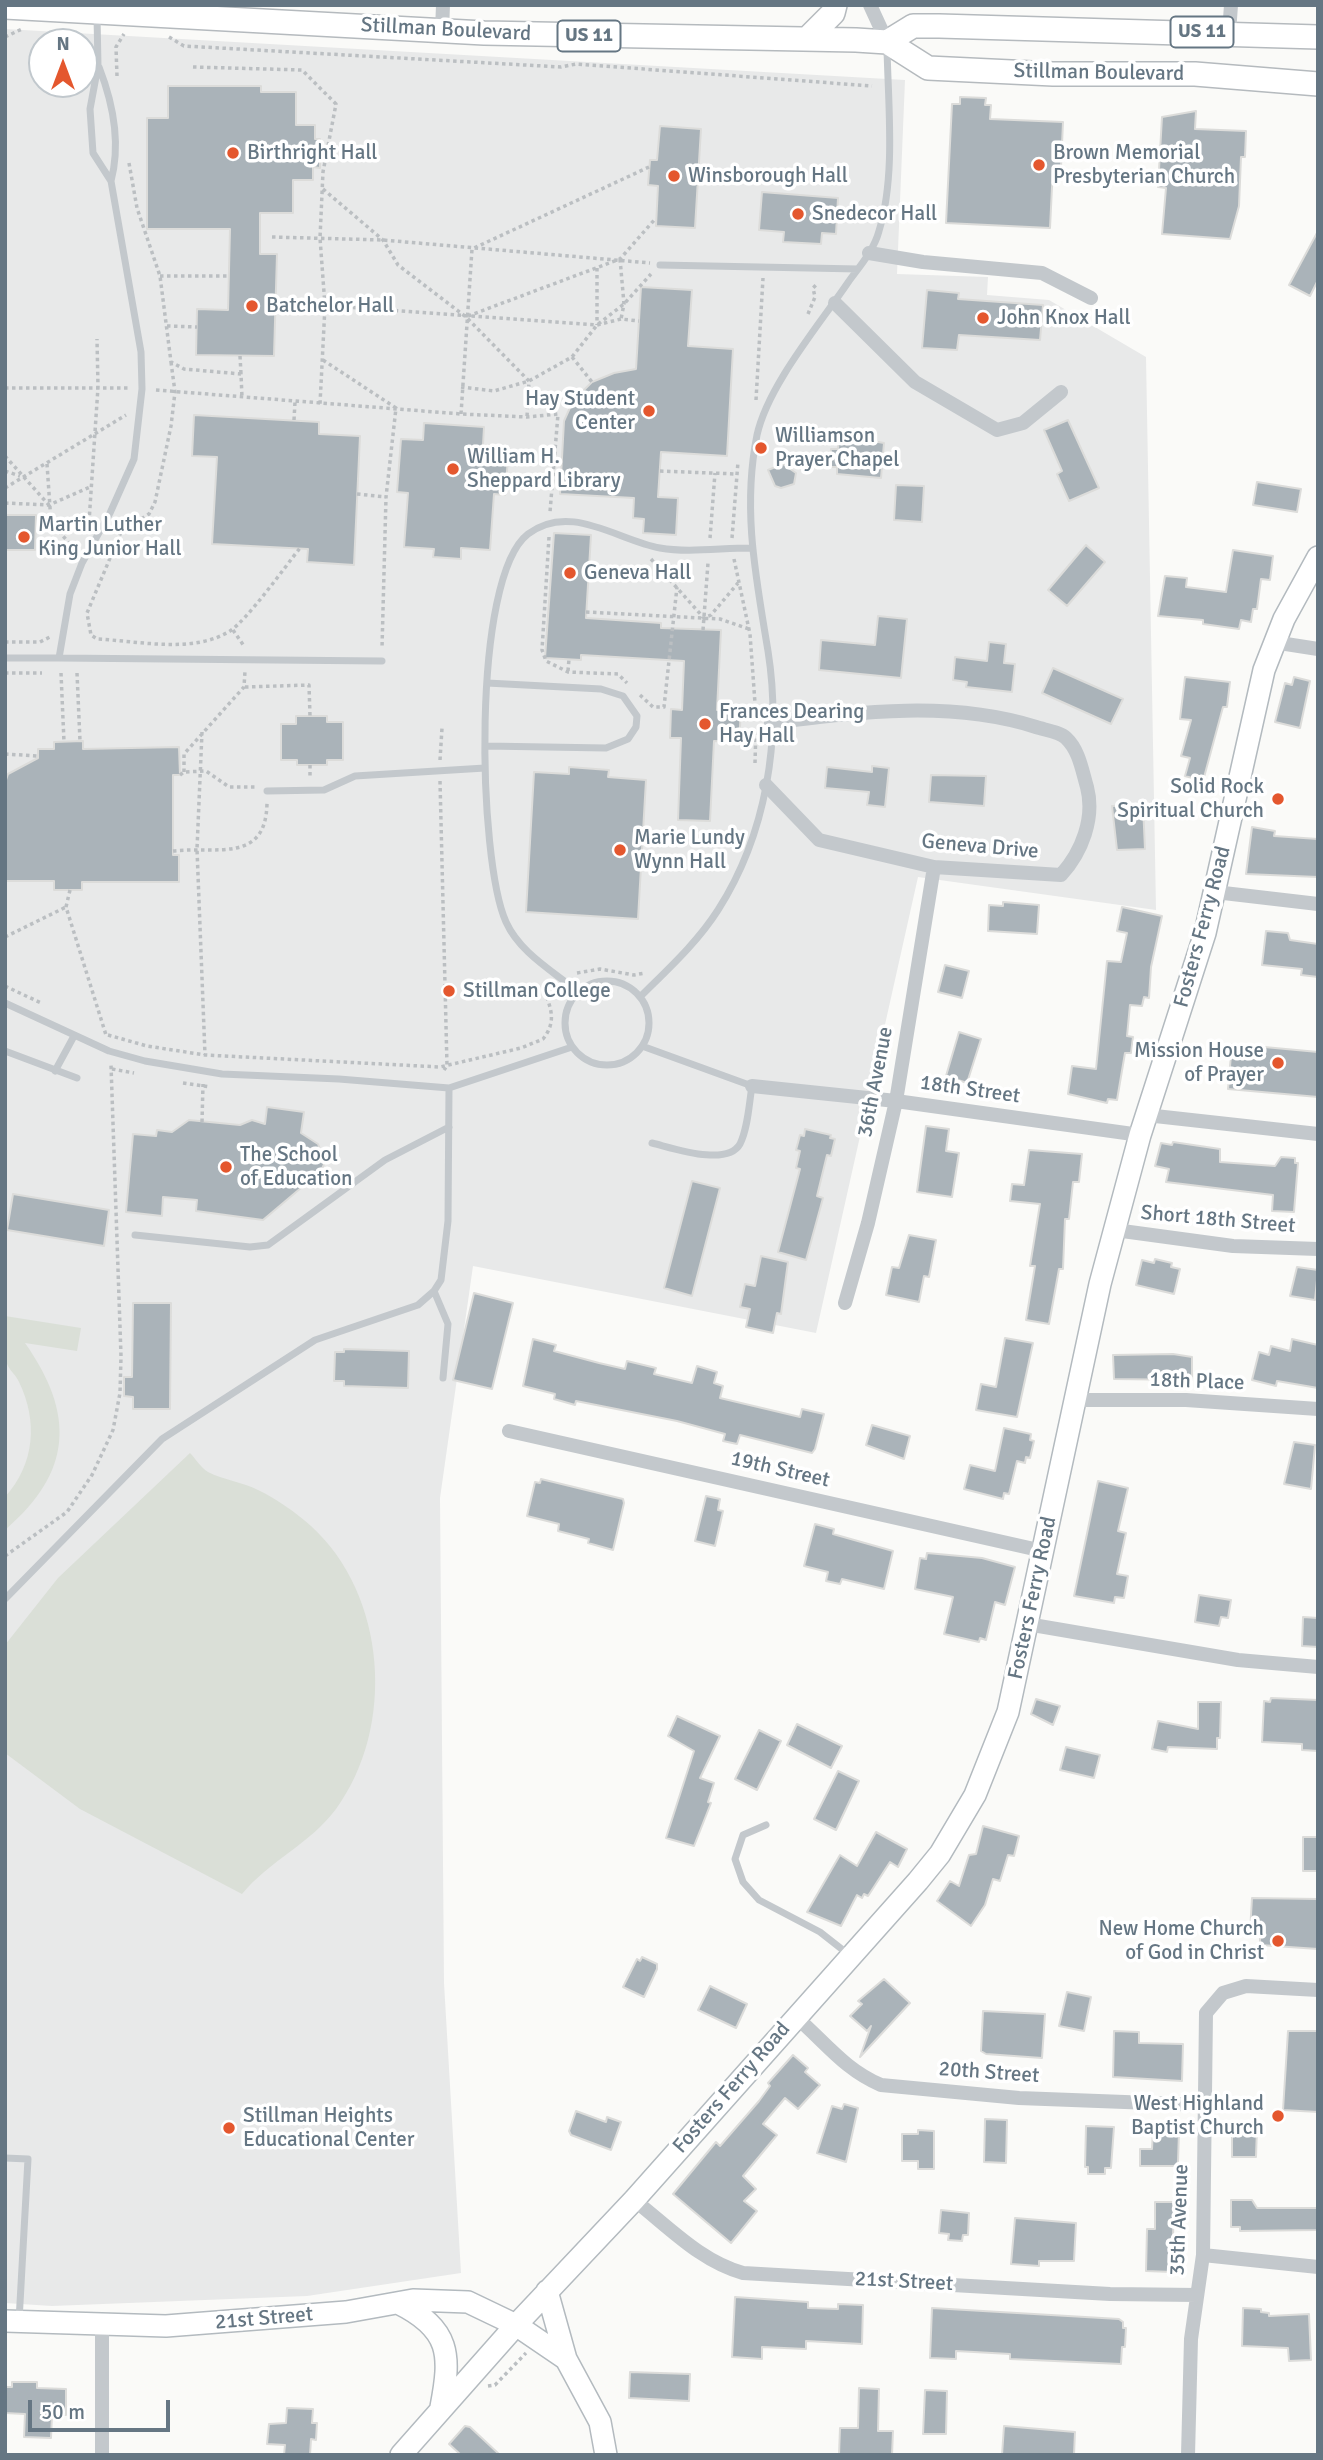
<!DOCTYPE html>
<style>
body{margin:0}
#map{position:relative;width:1323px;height:2460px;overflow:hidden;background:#fafaf8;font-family:Signika,sans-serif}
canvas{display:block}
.frame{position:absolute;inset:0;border:7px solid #657683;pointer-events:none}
.north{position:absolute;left:28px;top:28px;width:70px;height:70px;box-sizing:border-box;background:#fff;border:2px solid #c1c8cd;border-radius:50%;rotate:0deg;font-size:19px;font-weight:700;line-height:28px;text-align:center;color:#657683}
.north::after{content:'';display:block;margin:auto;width:24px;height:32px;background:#e4572e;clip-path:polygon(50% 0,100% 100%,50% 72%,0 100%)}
.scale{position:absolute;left:28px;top:2400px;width:142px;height:32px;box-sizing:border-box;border:4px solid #657683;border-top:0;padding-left:9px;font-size:21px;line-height:24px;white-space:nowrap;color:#657683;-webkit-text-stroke:5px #fff;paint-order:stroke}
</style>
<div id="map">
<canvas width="1323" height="2460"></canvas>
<div class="frame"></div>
<div class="north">N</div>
<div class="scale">50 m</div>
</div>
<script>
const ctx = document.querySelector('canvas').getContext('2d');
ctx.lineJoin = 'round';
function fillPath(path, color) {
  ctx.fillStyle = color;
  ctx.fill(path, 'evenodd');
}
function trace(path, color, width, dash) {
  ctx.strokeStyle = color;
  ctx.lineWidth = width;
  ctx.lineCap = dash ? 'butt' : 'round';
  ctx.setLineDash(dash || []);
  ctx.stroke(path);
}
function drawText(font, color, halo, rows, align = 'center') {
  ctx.font = font + ' Signika,sans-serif';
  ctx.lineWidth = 7;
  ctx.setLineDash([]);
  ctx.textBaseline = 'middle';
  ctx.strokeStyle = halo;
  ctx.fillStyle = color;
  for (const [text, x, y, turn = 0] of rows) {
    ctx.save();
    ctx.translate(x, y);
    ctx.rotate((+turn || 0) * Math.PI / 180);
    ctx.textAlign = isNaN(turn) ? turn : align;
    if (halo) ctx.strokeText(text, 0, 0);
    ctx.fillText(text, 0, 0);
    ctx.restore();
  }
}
fillPath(new Path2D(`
 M5,29L905,80L897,274L988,277L987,295L1049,300L1146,357L1156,910L918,877L816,1333L473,1266L440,1498L444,1983L461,2273L307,2296L52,2306L5,2303ZM42,42H84V84H42Z`), '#e8e9e9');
fillPath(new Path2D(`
 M5,1316L81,1328L77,1351L25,1343C75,1414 73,1472 5,1530V1497C35,1464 38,1421 19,1382C16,1375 10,1371 7,1364C1,1353 5,1329 5,1316Z
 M190,1453C195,1458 201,1468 208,1472C223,1480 243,1482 258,1490C277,1499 295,1512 311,1526C387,1595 396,1727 336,1809C310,1844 269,1861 242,1894L80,1809L5,1753V1645L58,1578Z`), '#dadfd7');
const building = new Path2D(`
 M168,86H261V92H296V125H315V139H320V168L313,167V180H293V213H260V254H277L274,356L196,355L197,309L228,310L230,229H147V118H168Z
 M960,97L986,98L985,105H991L990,119L1063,122L1061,167H1053L1050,228L946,223L952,104H960Z
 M1196,111L1195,129L1246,131L1245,157H1241L1239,206L1230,239L1162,234L1166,188L1158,187L1162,117Z
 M660,126L701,129L695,228L656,226L658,186L648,185L650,160H657Z
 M762,192L838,198L836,234L822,233L821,244L783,242L784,232L759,230Z
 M1318,231V280L1310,296L1289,285Z
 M641,287L692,290L688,346L733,349L727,456L661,452L658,497L678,498L676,535L643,533L644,519L633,518L634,498L560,494L564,421L573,401L592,382L614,373L636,369Z
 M927,290L959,293L958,299L1043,305L1040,340L959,335L957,350L922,348Z
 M194,415L319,422V434L360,436L354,565L307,562L308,549L212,544L217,457L192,456Z
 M1068,420L1099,488L1069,501L1057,474L1062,471L1044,430Z
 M424,423L484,427L483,445L509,447L505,495L494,494L490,550L461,548V559L433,557L434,549L404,547L408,493L397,492L401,439L423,440Z
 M853,432L868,434L867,440L884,443L881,478L837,474V467H829L831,449H838L839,435L853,436Z
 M783,464L796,473L794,484L781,488L775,486L768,470Z
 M1257,482L1301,489L1297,512L1253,505Z
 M896,485L924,486L922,522L894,520Z
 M5,515H36L35,550H5Z
 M554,533L591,535L586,618L661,623V628L721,630L717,710H741L739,742L714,741L710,821L678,820L681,738H670L671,709L682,710L684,661L581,655V660L545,658Z
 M1086,545L1105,562L1067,606L1048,590Z
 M1233,550L1273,556L1270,580L1261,579L1257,609H1253L1251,622L1241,620L1239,629L1203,624V620L1158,616L1165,576L1187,578L1186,587L1226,592Z
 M878,616L907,619L901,678L819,670L821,640L875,645Z
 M989,642L1006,644L1004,663L1015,664L1012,692L966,687L967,682L953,680L955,657L987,661Z
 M1053,668L1123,699L1111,724L1042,693Z
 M1185,677L1230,682L1227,707H1223L1203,781L1185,776L1190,758L1181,756L1191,720L1180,719Z
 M1294,677L1310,681L1300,728L1275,722L1285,683L1292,685Z
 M296,716H327V722H343V760H327V765H297V760H281V724H296Z
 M83,741V749L179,747L180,775H173V855H179V882H82V890H54V881H5V783L8,774L38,758V749H54V742Z
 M872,766L889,768L885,807L867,805L869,792L825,788L827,767L872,772Z
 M569,767L609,770L608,777L646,780L638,919L526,912L534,772L569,774Z
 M931,775L986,776L984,806L929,802Z
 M1143,805L1145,849L1117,850L1112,806Z
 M1252,827L1275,831L1274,836L1318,839V877L1246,874Z
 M1003,902L1039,905L1037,934L988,931L989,905L1003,906Z
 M1122,907L1162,916L1151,967L1149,998L1144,997L1142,1006L1130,1005L1127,1036L1133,1037L1131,1053H1125L1117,1100L1108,1099L1107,1103L1068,1094L1072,1066L1096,1069L1107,961L1121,962L1127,933L1117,931Z
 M1266,931L1288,933L1290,940L1318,944V977L1301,975L1302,969L1262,965Z
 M945,965L969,971L962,998L938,992Z
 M959,1032L981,1039L967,1083L946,1076Z
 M1232,1044L1318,1052V1097L1228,1089Z
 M267,1107L304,1112L301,1133L318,1144L325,1162L321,1171L263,1220L196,1211L197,1200L163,1197L162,1216L126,1212L133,1134L156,1136L157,1130L172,1132L189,1120L240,1125L252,1120L265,1124Z
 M926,1126L949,1129L946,1151L959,1153L952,1197L917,1192Z
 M805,1129L831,1135L830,1138L835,1139L831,1156L827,1155L817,1196L823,1198L806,1260L778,1252L800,1169L796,1168L800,1151L796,1150L800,1135L804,1136Z
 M1173,1142L1220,1149V1162L1275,1166L1281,1157L1295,1158V1163H1298L1294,1212L1272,1211L1273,1195L1166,1182L1169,1169L1155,1166L1161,1143L1172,1145Z
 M1029,1150L1082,1154L1079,1182H1073L1069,1219H1065L1063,1269H1059L1049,1324L1026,1320L1035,1266H1030L1040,1204L1010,1201L1012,1184L1024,1185Z
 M692,1181L720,1188L692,1296L664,1288Z
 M13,1194L109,1210L104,1246L7,1230Z
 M909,1235L936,1240L929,1277L924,1276L919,1302L886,1295L892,1267L899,1268Z
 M761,1256L788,1262L781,1314L777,1313L773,1333L746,1327L750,1309L740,1307L745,1284L755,1286Z
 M1155,1259L1172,1263L1171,1267L1180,1269L1174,1294L1136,1285L1142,1260L1154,1263Z
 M1297,1267L1318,1270L1315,1300L1290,1296Z
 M474,1293L513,1303L492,1389L453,1380Z
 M133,1303H171L170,1409H133V1397L124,1396V1377H132Z
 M1005,1338L1033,1343L1017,1417L976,1410L981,1384L996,1387Z
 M533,1339L556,1345L554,1351L599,1363L625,1369L627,1361L656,1368L654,1374L692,1383L697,1366L717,1372L714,1383L723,1386L720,1398L800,1417L802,1409L824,1414L815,1449L812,1453L740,1435L737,1444L723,1441L725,1434L677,1421L576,1401L575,1405L554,1399L555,1394L523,1386Z
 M1292,1339L1318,1345V1388L1277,1381L1276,1386L1252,1380L1259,1352L1269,1355L1271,1346L1290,1351Z
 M344,1349L409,1351L408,1388L344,1386V1381H334L335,1352H344Z
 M1173,1354L1192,1357V1380L1114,1379L1113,1355Z
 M872,1425L910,1436L904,1459L866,1445Z
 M1004,1428L1031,1434L1030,1440L1034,1441L1030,1458L1026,1457L1025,1463L1017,1461L1009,1494L1004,1493L1003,1499L964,1489L970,1465L995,1471Z
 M1294,1442L1315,1445L1311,1489L1284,1484Z
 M541,1479L623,1499L624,1503L613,1550L588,1543L589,1539L558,1531L559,1524L527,1516L535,1482L540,1483Z
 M1098,1481L1128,1488L1118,1531L1126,1533L1117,1574L1128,1576L1124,1598L1115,1597L1114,1603L1074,1596Z
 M706,1496L720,1499L718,1510L723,1511L715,1546L695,1541Z
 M815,1524L834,1529L833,1534L893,1551L884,1589L842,1579L840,1584L826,1581L828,1572L804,1566Z
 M927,1553L982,1558L1015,1567L1005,1605L995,1602L986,1640L980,1638L979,1642L944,1634L953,1597L915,1589L920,1558L926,1559Z
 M1199,1595L1231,1600L1228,1618L1221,1617L1219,1626L1195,1622Z
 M1303,1617L1318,1618V1647L1302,1646Z
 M1271,1698L1318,1700V1751L1302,1750V1744L1262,1742L1264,1701L1270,1702Z
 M1036,1699L1060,1706L1053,1725L1031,1714Z
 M1198,1702H1221L1220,1738H1217V1749L1168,1747L1167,1752L1152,1749L1158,1721L1198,1729Z
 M677,1716L720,1736L700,1778L714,1783L708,1802L711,1803L694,1846L666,1838L694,1751L668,1736Z
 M797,1724L842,1746L831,1768L787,1745Z
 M759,1730L781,1741L757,1790L735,1779Z
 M1066,1747L1100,1755L1094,1778L1060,1770Z
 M838,1771L859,1781L836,1830L814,1819Z
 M983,1826L1019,1836L1014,1856L1008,1855L1000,1881L993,1879L985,1905L971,1926L937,1901L950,1881L959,1886L969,1855L976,1854Z
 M876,1832L907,1849L898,1867L890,1862L868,1896L864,1894L862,1898L857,1895L841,1926L807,1912L840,1855L857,1866Z
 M1303,1837H1318V1871H1303Z
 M1252,1898L1318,1899V1949L1260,1945V1933L1250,1932Z
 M642,1957L657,1964V1969L644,1997L623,1987L637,1959L640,1961Z
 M884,1979L910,2003L860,2057L871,2026L867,2031L850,2016L862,2004L858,2001Z
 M710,1986L747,2004L736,2028L698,2010Z
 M1067,1992L1091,1997L1084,2031L1059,2026Z
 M983,2011L1045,2014L1042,2058L986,2054L981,2051Z
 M1114,2031L1139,2032V2043L1183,2044L1182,2081L1113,2077Z
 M1288,2031H1317L1318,2112L1283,2110Z
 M793,2055L808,2068L805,2072L820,2085L798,2109L785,2098L763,2124L777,2135L743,2176L756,2189L744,2201L757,2211L731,2243L673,2194L716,2142L720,2146L759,2101L770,2086L768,2083Z
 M844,2104L858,2108L846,2162L817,2153L832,2106L842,2109Z
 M576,2111L606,2122L607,2117L621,2122L611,2150L571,2135L569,2131Z
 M985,2119L1007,2120L1006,2163L984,2162Z
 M1086,2126L1114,2127L1111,2168H1105V2174H1088V2167H1085Z
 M1232,2127H1257L1256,2157H1232Z
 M918,2130L934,2131V2169H918V2161H902V2134H918Z
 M1153,2130L1179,2131L1178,2162L1175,2166H1140V2149H1152Z
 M1231,2200H1252L1257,2208H1318V2230L1240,2231V2227H1231Z
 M1155,2202H1174L1172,2272L1146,2271L1147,2229H1155Z
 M941,2210L969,2213L968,2235H963L962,2241L948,2240L949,2234L939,2233Z
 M1015,2218L1076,2223L1074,2261H1039V2266L1011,2264Z
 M735,2297L808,2302V2308L838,2309V2304L863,2305L862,2344L806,2341V2349L762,2347V2359L732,2357Z
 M932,2308L1119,2319L1123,2322V2328H1126L1125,2347H1122L1121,2364L1010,2359V2354L956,2351V2359L930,2358Z
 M1243,2308L1261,2309V2312L1269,2313V2316L1309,2314L1311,2360L1289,2361L1288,2348L1242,2346Z
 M630,2372L690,2374L689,2401L629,2398Z
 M12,2382H37V2388L66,2389V2415H52L51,2438L24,2437L25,2414L5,2413V2387H12Z
 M859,2388L879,2389L878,2431H893L892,2455H839L840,2428H858Z
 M925,2390L947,2391L946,2434H923Z
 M287,2408L313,2409L312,2423H317L316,2440L311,2439L310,2455H284L285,2445L267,2444L269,2424L286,2423Z
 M465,2426L470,2427L500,2455H461L449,2444Z
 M1004,2426L1075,2432L1074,2455H1002Z`);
fillPath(building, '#aab3b9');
trace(building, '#dcdcda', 2);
const secondary = new Path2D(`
 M547,2291L566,2359
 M398,2303C451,2329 451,2355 441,2407
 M5,2321L166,2326L346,2312L413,2300L468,2302L516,2325L566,2359L600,2422L606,2455
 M401,2455L516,2325L634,2200L918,1881L940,1854L975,1795L1008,1712L1100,1284L1140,1135L1205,933L1264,670L1284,619L1318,557`);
const primary = new Path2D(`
 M5,7L484,33L856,40L887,42L928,68L1053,74H1195L1318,84
 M808,38L833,13L835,5
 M887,42L913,26H939L1318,37`);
trace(secondary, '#b3babf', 24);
trace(primary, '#b5babe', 26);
trace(new Path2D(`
 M5,37L22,29
 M169,37L184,46L561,67L576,64L872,86
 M193,67L302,70L336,104L323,172L320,238L325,306L320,404
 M117,76L116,47L124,34
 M129,163L137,208L160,276L171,362L184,369L241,374L242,397
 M323,189L383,240L398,265L466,317L529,381L527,417
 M272,237L383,240L650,263
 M620,259L624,304L621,319
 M597,268V325
 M160,276H229
 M276,302L597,325L621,319L639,321
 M808,314L815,297L813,288L816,285
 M468,316L620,259L656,218
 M167,326L197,327
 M240,356L241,374
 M572,357L592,382
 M323,360L396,408L386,497L382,648
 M171,362L175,392L171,426L155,502L149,514L121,532L87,613L91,635L97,639C139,641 193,654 230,631C247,620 285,567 300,548
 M461,387L494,391L529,381L572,357L597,325L624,304L651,274
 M5,388H129
 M156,390L461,414L527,417L558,414L550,512
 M756,400L763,278
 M461,414L472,249L649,167
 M294,420L295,402
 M5,456L48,504
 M47,464L51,522L75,550
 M5,471L20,476
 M660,471L736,474
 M5,488L126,415
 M357,494L386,497
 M5,503L49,505L90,487
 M89,522L98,387L97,339
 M549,537L542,650L546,661L568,672L618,674L627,683
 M710,538L715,473
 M732,538L738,462
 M651,559L704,618L711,615L738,583
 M734,559L750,634L756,717
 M586,612L720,619L749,629
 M233,630L244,646
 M703,630L708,563
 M5,642H40L50,637
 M568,671L569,659
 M5,673H42
 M61,673L64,742
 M77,673L80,741
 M245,687L309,685L310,716
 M640,695L653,707H664L677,587
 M202,732L197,849L205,1055
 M5,754L38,756
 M440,760L442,728
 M755,763L756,728
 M310,765V777
 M184,772V754L244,687L245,671
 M180,775L184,772L206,771L229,787H256
 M440,781L447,1066L444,1070
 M173,851C217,846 266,864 267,803
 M70,890L66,907L106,1035
 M5,937L66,907
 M577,973L600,969L634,975L645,973
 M5,986L41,1003
 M108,1035L147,1046L205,1055L440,1067L521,1048L543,1039C554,1025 553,1014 547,998
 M112,1069L134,1073
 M183,1083L210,1087
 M202,1122L203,1084
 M5,1556L67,1512L92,1475L113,1430L120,1393L121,1356L111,1065
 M488,2386L495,2385L526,2353`), '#bbbfc2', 3.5, [3.5, 3.5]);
trace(new Path2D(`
 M99,67C113,103 121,143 111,181
 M660,265L858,269
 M5,658H59L70,594L82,563L110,513L134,459L142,389L141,352L111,181L93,153L90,109L98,66L97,16
 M59,658L382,661
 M486,746L606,748L628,739L636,727L637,716L623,696L601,689L487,683
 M267,791L324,790L355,776L485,768
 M565 1023a42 42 0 1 1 84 0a42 42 0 1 1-84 0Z
 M578,992C553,971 520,953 506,922C478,860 471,578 528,534C570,502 617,540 660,548C688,553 721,548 750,548
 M640,997C667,970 697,943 718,910C766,835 782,739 768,651C756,578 742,509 757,435C768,385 820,324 849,281C860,266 874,250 879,231C896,176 888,104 887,47
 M5,1003L109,1051L145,1061L222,1074L339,1079L449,1088L572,1047
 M642,1046L752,1086C749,1104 748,1128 740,1144C727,1167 673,1148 652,1143
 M5,1051L77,1078
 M55,1071L74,1036
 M135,1235L250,1247L268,1245L385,1160L449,1127
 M434,1291L448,1324L443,1378
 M5,1599L162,1439L315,1340L418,1305L434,1291L441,1280L448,1221L449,1088
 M766,1825L743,1835L735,1859L743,1882L759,1900L820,1932L848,1954
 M5,2158L28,2159L19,2321`), '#c3c8cc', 7);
trace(new Path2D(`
 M870,5L887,42
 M442,31L443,5
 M1229,33L1231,5
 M869,253L923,262L1042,273L1091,298
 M835,303L915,382L997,430L1023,423L1061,392
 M1273,642L1318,649
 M766,785L819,840L934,867L1061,875C1082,852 1095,818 1087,787C1082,770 1079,750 1066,738C1060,732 1045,730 1036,727C950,700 859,712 771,723
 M1215,892L1318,904
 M752,1086L896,1101L1140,1135
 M1146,1115L1318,1134
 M1115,1230L1233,1246L1318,1249
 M845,1303L868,1223L896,1101L934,867
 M1074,1400H1186L1318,1409
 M509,1431L1043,1551
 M1027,1624L1238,1660L1318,1667
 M796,2017C825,2042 845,2070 881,2085L1019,2098L1204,2105
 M634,2200C669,2227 700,2261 743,2273L1110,2294L1197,2295
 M1203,2255L1318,2267
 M102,2325V2455
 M1188,2455L1191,2339L1203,2255L1206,2013L1223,1993L1246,1986L1318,1990`), '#c3c8cc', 14);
trace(secondary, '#fff', 21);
trace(primary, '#fff', 23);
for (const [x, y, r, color] of [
 [233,153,7,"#e4572e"],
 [1039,165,7,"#e4572e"],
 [674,176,7,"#e4572e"],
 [798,214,7,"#e4572e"],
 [252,306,7,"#e4572e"],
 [983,318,7,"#e4572e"],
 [649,411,7,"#e4572e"],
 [761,448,7,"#e4572e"],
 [453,469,7,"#e4572e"],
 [24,537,7,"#e4572e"],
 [570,573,7,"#e4572e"],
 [705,724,7,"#e4572e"],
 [1278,799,7,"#e4572e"],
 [620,850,7,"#e4572e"],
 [449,991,7,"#e4572e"],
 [1278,1063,7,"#e4572e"],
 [226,1167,7,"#e4572e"],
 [1278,1941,7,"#e4572e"],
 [1278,2116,7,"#e4572e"],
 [229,2128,7,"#e4572e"]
]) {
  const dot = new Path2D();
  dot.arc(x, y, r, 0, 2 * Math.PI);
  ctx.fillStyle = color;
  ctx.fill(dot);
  trace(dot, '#fff', 2.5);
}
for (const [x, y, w] of [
 [1202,32,63],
 [589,36,63]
]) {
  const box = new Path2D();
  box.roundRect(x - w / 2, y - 15.5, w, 31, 5);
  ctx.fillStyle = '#fff';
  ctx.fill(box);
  trace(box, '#657683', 2);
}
drawText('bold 19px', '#657683', null, [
 ["US 11",1202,32],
 ["US 11",589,36]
]);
drawText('21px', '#657683', '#fff', [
 ["Stillman Boulevard",446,30,3],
 ["Stillman Boulevard",1099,73,1],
 ["Geneva Drive",980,847,5],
 ["Fosters Ferry Road",1203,927,-75],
 ["36th Avenue",876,1082,-79],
 ["18th Street",970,1090,8],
 ["Short 18th Street",1218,1220,5],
 ["18th Place",1197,1382,2],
 ["19th Street",780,1470,13],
 ["Fosters Ferry Road",1033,1598,-78],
 ["20th Street",989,2073,4],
 ["Fosters Ferry Road",732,2088,-49],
 ["35th Avenue",1180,2220,-88],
 ["21st Street",904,2282,3],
 ["21st Street",264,2319,-5]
]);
drawText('21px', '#657683', '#fff', [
 ["Birthright Hall",247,153],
 ["Brown Memorial",1053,153],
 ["Presbyterian Church",1053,177],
 ["Winsborough Hall",688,176],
 ["Snedecor Hall",812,214],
 ["Batchelor Hall",266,306],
 ["John Knox Hall",997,318],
 ["Hay Student",635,399,"right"],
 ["Center",635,423,"right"],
 ["Williamson",775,436],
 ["Prayer Chapel",775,460],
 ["William H.",467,457],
 ["Sheppard Library",467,481],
 ["Martin Luther",38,525],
 ["King Junior Hall",38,549],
 ["Geneva Hall",584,573],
 ["Frances Dearing",719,712],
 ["Hay Hall",719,736],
 ["Solid Rock",1264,787,"right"],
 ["Spiritual Church",1264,811,"right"],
 ["Marie Lundy",634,838],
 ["Wynn Hall",634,862],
 ["Stillman College",463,991],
 ["Mission House",1264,1051,"right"],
 ["of Prayer",1264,1075,"right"],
 ["The School",240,1155],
 ["of Education",240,1179],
 ["New Home Church",1264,1929,"right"],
 ["of God in Christ",1264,1953,"right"],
 ["West Highland",1264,2104,"right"],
 ["Baptist Church",1264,2128,"right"],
 ["Stillman Heights",243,2116],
 ["Educational Center",243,2140]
], 'left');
</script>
